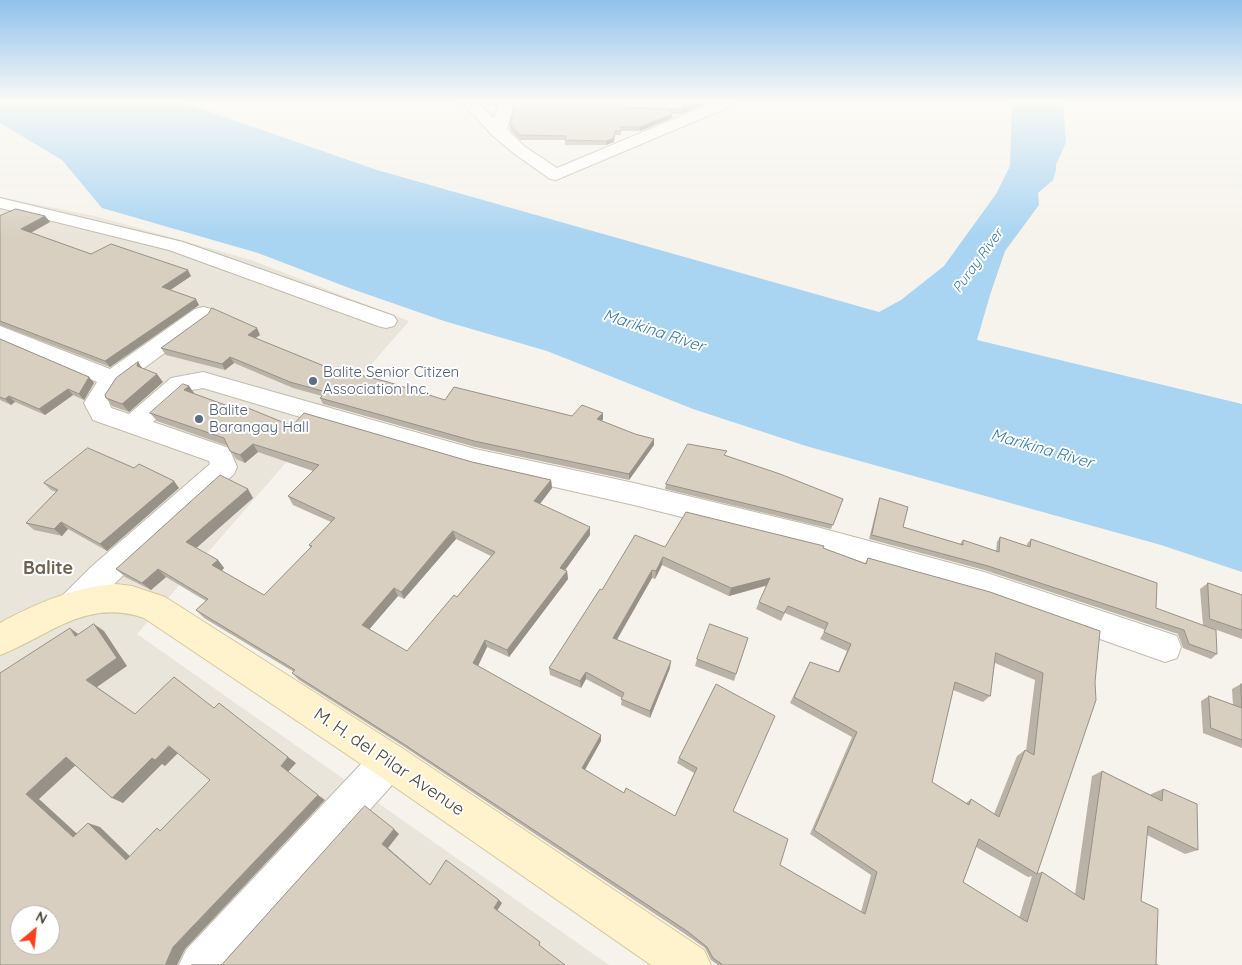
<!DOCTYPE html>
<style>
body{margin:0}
#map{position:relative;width:1242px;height:965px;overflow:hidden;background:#f6f3ec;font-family:Quicksand,sans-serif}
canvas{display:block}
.north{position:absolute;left:10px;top:905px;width:50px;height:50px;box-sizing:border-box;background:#fff;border:1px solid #b7b4b0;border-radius:50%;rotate:28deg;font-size:14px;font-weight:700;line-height:20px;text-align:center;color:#4b4439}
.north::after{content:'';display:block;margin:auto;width:18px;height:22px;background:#fc3f1d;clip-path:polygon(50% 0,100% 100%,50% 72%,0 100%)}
</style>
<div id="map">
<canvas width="1242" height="965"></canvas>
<div class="north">N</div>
</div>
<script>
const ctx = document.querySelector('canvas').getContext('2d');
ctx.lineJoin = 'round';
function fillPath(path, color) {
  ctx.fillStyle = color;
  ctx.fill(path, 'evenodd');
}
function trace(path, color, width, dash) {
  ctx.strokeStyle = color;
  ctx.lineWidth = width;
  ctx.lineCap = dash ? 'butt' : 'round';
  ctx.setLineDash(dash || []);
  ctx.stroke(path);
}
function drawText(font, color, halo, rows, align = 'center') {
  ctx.font = font + ' Quicksand,sans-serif';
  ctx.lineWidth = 4;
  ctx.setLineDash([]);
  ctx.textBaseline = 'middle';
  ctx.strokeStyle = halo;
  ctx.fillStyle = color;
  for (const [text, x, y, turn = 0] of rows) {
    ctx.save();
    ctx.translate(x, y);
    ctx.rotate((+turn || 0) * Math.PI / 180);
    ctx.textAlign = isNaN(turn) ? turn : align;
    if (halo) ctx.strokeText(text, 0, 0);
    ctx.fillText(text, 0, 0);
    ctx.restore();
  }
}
fillPath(new Path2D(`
 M0,197L95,216L251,260L409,321L137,634L609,965H0ZM20,915H50V945H20Z`), '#eae5da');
fillPath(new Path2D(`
 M0,101H179L377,170L879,312L901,300L944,266L996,194L1010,166L1012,101H1063L1066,142L1056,165V170L1053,180L1038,193L1039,205L1005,251L990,295L977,340L1242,404V572L1161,545L806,446L693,409L547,351L444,321L352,289L258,253L102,208L62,160L0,123Z`), '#a9d4f2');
const minor = new Path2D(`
 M461,101H477L494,118L499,101H514L507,129L524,146L557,168L717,101H738L736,104L556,180L550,179L512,152L492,135Z
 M627,101H678L683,103L686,106L683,109L678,111L622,109L619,106L622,103Z
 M0,198L183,242L394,316L397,321L394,326L386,328L378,326L169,250L0,208Z
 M203,307L211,309L214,314L211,319L121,385L109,403L111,408L129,414L171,378L203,372L475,449L634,483L813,526L984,572L1165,632L1177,636L1181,647L1177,658L1165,662L984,598L813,550L634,505L475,469L203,388L187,391L153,422L229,448L237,467L234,474L113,585L85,615L74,619L63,615L58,605L63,595L91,567L210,464L209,461L93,420L84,403L97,382L0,341V326L110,369L195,309Z
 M389,743L402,748L407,761L402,774L230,965H179L186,950L376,748Z`);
const tertiary = new Path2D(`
 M718,101H733V104L731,107H721Z`);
const secondary = new Path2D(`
 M116,584L132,586L165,597L402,748L704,950L711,965H651L376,774L144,618C85,598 50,636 0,655V623C36,603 75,587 116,584Z`);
trace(minor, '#c2bbae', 2);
trace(tertiary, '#c2bbae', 2);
trace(secondary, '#d6c79b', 2);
fillPath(minor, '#fff');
fillPath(tertiary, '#fff');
fillPath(secondary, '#fff3cd');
fillPath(new Path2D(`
 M486,101H498L496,106H486Z
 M514,101L621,102L619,104L622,107L678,109L685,106L686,104L683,101H711L681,114H672V118L640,131H621V135H615L614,142L606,145H565V140H520L510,130V125L515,105Z
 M0,216H45L50,222L31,233L91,254L191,276L170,290L199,305L110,367L0,325Z
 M260,335L255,338L324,366L445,400L572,416L603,419L601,421L635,434L654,439V445L629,480L475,447L323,404L320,398L322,396L293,388L234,363L225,370L166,355L161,348Z
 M0,339L89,377L94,383L84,400L73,395L45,415L15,402L11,405L0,400Z
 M138,362L142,368L163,382L129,412L112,406L106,398Z
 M189,386L195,394L239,410L292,426L472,462L551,480L552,488L540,504L590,535L565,570L567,571L568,579L509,657L487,647L478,666L601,735V741L585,770L624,793L675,816L694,773L677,763L679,758L716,684L733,811L780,865L861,912L871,875L810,834L852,737L790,703L807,668L838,672L847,651L820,639L825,630L785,613L781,621L756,609L766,586L729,596L662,565L655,579L652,578L617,640L670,668L650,718L621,705L622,698L586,679L581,688L550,675L549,668L602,590L665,547L823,548L865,563L868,558L1100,631L1037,873L1042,872L1075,894L1092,776L1102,771L1151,795V794L1163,789L1198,850L1185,854L1147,835L1141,901L1156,964L1158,965H718L711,960L705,948L685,934L403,746L299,680L292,673L294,672L204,618L196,610L206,601L166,577L151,590L125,577L116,569L253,498L196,548L218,560L224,568L222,571L264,595L311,548L309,545L331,522L293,505L288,496L313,471L258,452L245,463L236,459L228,446L157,421L150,413ZM456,539L491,556L457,597L407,651L369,629L398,596L404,599ZM995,663L1035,680L1026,751L1025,750L1017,756L994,814L971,799L966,803L932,782L953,690L983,702L990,696ZM976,847L1028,877L1032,876L1019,918L963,882Z
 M725,456L843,499L831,529L665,489L666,484Z
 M44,483L179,488L107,551L68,529L62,536L34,530L26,523L56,492L51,490Z
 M880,498L903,527L960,544L963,540L996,551L997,542L1000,537L1027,546V544L1031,539L1156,608L1217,654L1211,659L1183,648L1178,634L984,570L869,539L878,503Z
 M1208,583L1242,595V639L1203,625L1200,589Z
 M748,638L734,681L695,666L697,659Z
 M1241,684H1242V748L1203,733L1201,701L1209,696L1233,705L1232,689Z`), '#bab2a6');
fillPath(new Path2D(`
 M702,101H711L681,114L682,110Z
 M672,114V118L640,131V127Z
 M615,131L614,142L606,145V141Z
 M45,216L50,222L26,235L21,229Z
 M188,270L191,276L166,293L162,287Z
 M196,299L199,305L110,367L105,361Z
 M257,328L260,335L251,341L248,335Z
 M230,357L234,363L225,370L222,364Z
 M138,362L144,371L137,366Z
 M157,374L163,382L129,412L122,404Z
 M89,377L94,383L84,400L79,394Z
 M189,386L195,395L184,390Z
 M68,389L73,395L45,415L39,409Z
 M9,396L15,402L11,405L5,399Z
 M603,413V419L598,426L597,419Z
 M654,439V445L629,480V474Z
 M253,444L258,452L245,463L240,455Z
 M551,480L552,488L536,509L534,501Z
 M174,481L179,488L107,551L100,544Z
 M248,489L253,498L193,551L186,542Z
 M61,522L68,529L62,536L54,529Z
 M590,527V535L561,576L560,568Z
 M453,531L456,539L404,599L401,592Z
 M663,557L662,565L655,579L656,571Z
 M218,560L224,568L219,573L212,565Z
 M158,569L166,577L151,590L142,583Z
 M652,570V578L613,646V638Z
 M567,571L568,579L509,657L507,650Z
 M770,578L767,585L729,596L731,588Z
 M394,588L398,596L367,632L362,625Z
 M94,624L104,631L127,666L97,687L145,720L86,680Z
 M70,628L81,636H75Z
 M485,640L487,647L476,670L473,663Z
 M671,661L670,668L650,718V711Z
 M586,672V679L581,688L580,681Z
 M601,735V741L583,773L582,768Z
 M169,746L179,752L165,766L162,764L123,803L112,798L152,758Z
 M66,757L78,763L39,799L86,842L73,837L26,794Z
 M288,757L296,763L288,772L281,766Z
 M318,795L325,800L185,949L177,965H166V963L173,947Z
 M88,823L100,827L138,864L126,860Z
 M394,829L399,834L388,848L434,888L382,844Z
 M499,900L502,903L497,911L494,908Z`), '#979187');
const building = new Path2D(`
 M514,101H618L617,102L622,107L678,109L685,106L688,102V101H702L682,110H671L672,114L640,127H621V131H615L614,138L606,141L565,140L566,136L520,135L510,125L516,101Z
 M16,209L45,216L21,229L91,254L111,244L188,270L162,287L196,299L105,361L0,321V216Z
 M212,308L257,328L248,335L324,366L388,382L445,400L454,387L572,416L582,405L603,413L597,419L635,434L654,439L629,474L474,441L320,398L326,392L290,382L230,357L222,364L161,348L208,314Z
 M0,339L89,377L79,394L68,389L39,409L9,396L5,399L0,397Z
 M138,362L137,366L157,374L122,404L106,398L105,395L116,378Z
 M183,384L189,386L184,390L239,410L243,406L292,426L304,413L472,462L551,480L534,501L590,527L560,568L567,571L507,650L485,640L473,663L601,735L582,768L624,793L626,788L675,816L697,768L679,758L716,684L775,716L733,811L788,839L780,865L865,914L877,872L814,830L857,732L794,697L810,662L839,672L851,644L824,632L828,623L788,606L784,613L759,602L770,578L731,588L663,557L656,571L652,570L613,638L671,661L650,711L621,699L624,693L586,672L580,681L549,668L600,589L602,590L635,535L665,547L686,512L824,546L823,548L866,564L868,558L990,592L1100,631L1095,682L1096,700L1037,874L979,839L963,882L1027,922L1042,872L1084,900L1102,771L1162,801L1163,789L1197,804L1198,850L1148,826L1141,901L1158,909L1156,964L1158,965H723L713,958L707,947L687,931L399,741L292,673L295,670L196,610L208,599L158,569L142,583L116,569L220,475L248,489L186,542L218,560L212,565L264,595L312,546L309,545L335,518L288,496L319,465L253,444L240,455L230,451L224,438L150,413ZM453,531L495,552L457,597L454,595L407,651L362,625L394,588L401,592ZM996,653L1043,673L1034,755L1025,750L999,817L971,799L969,805L932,782L955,682L990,696Z
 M688,444L727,451L724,455L780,474L843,499L833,525L666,484Z
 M88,448L134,468L139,464L174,481L100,544L61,522L54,529L26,523L58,490L44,483Z
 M880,498L908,507L903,527L963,545V540L999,552L1000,537L1030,547L1031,539L1157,583L1156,608L1216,630L1217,654L1189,644L1184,630L988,566L872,535Z
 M1208,583L1242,595V630L1210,619Z
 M94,624L117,658L86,680L135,714L174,677L214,708L219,703L288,757L281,766L318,795L173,947L166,963V965H167H0V673L70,628L75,636ZM169,746L210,780L160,831L157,828L126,860L88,823L73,837L26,794L66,757L112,798L152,758L155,760ZM20,915H50V945H20Z
 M710,624L748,638L736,674L697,659Z
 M1241,684H1242V707Z
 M1209,696L1242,708V740L1211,728Z
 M365,806L394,829L382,844L430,885L446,860L499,900L494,908L540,942L539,945L565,965H191H221Z`);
fillPath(building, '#d8cfc1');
trace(building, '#979187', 1);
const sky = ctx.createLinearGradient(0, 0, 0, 236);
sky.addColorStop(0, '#8fc1ec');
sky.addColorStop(0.43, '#fbfaf6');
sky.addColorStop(1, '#fbfaf600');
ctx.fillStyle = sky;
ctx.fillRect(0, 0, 1242, 236);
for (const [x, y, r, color] of [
 [313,381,5,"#5c6f8a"],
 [199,419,5,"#5c6f8a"]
]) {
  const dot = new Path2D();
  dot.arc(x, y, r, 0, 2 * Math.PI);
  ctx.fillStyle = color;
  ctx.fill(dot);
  trace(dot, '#fff', 2);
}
drawText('italic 14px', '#2e7ab2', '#fff', [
 ["Puray River",978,261,-54]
]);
drawText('15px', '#4e5e75', '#fff', [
 ["Balite Senior Citizen",323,372],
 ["Association Inc.",323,389],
 ["Balite",209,410],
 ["Barangay Hall",209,427]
], 'left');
drawText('italic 16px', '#2e7ab2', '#fff', [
 ["Marikina River",654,331,18],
 ["Marikina River",1042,449,16]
]);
drawText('bold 18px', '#6e6250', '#fff', [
 ["Balite",48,569]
]);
drawText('18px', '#4b4439', '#fff', [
 ["M. H. del Pilar Avenue",389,762,34]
]);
</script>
